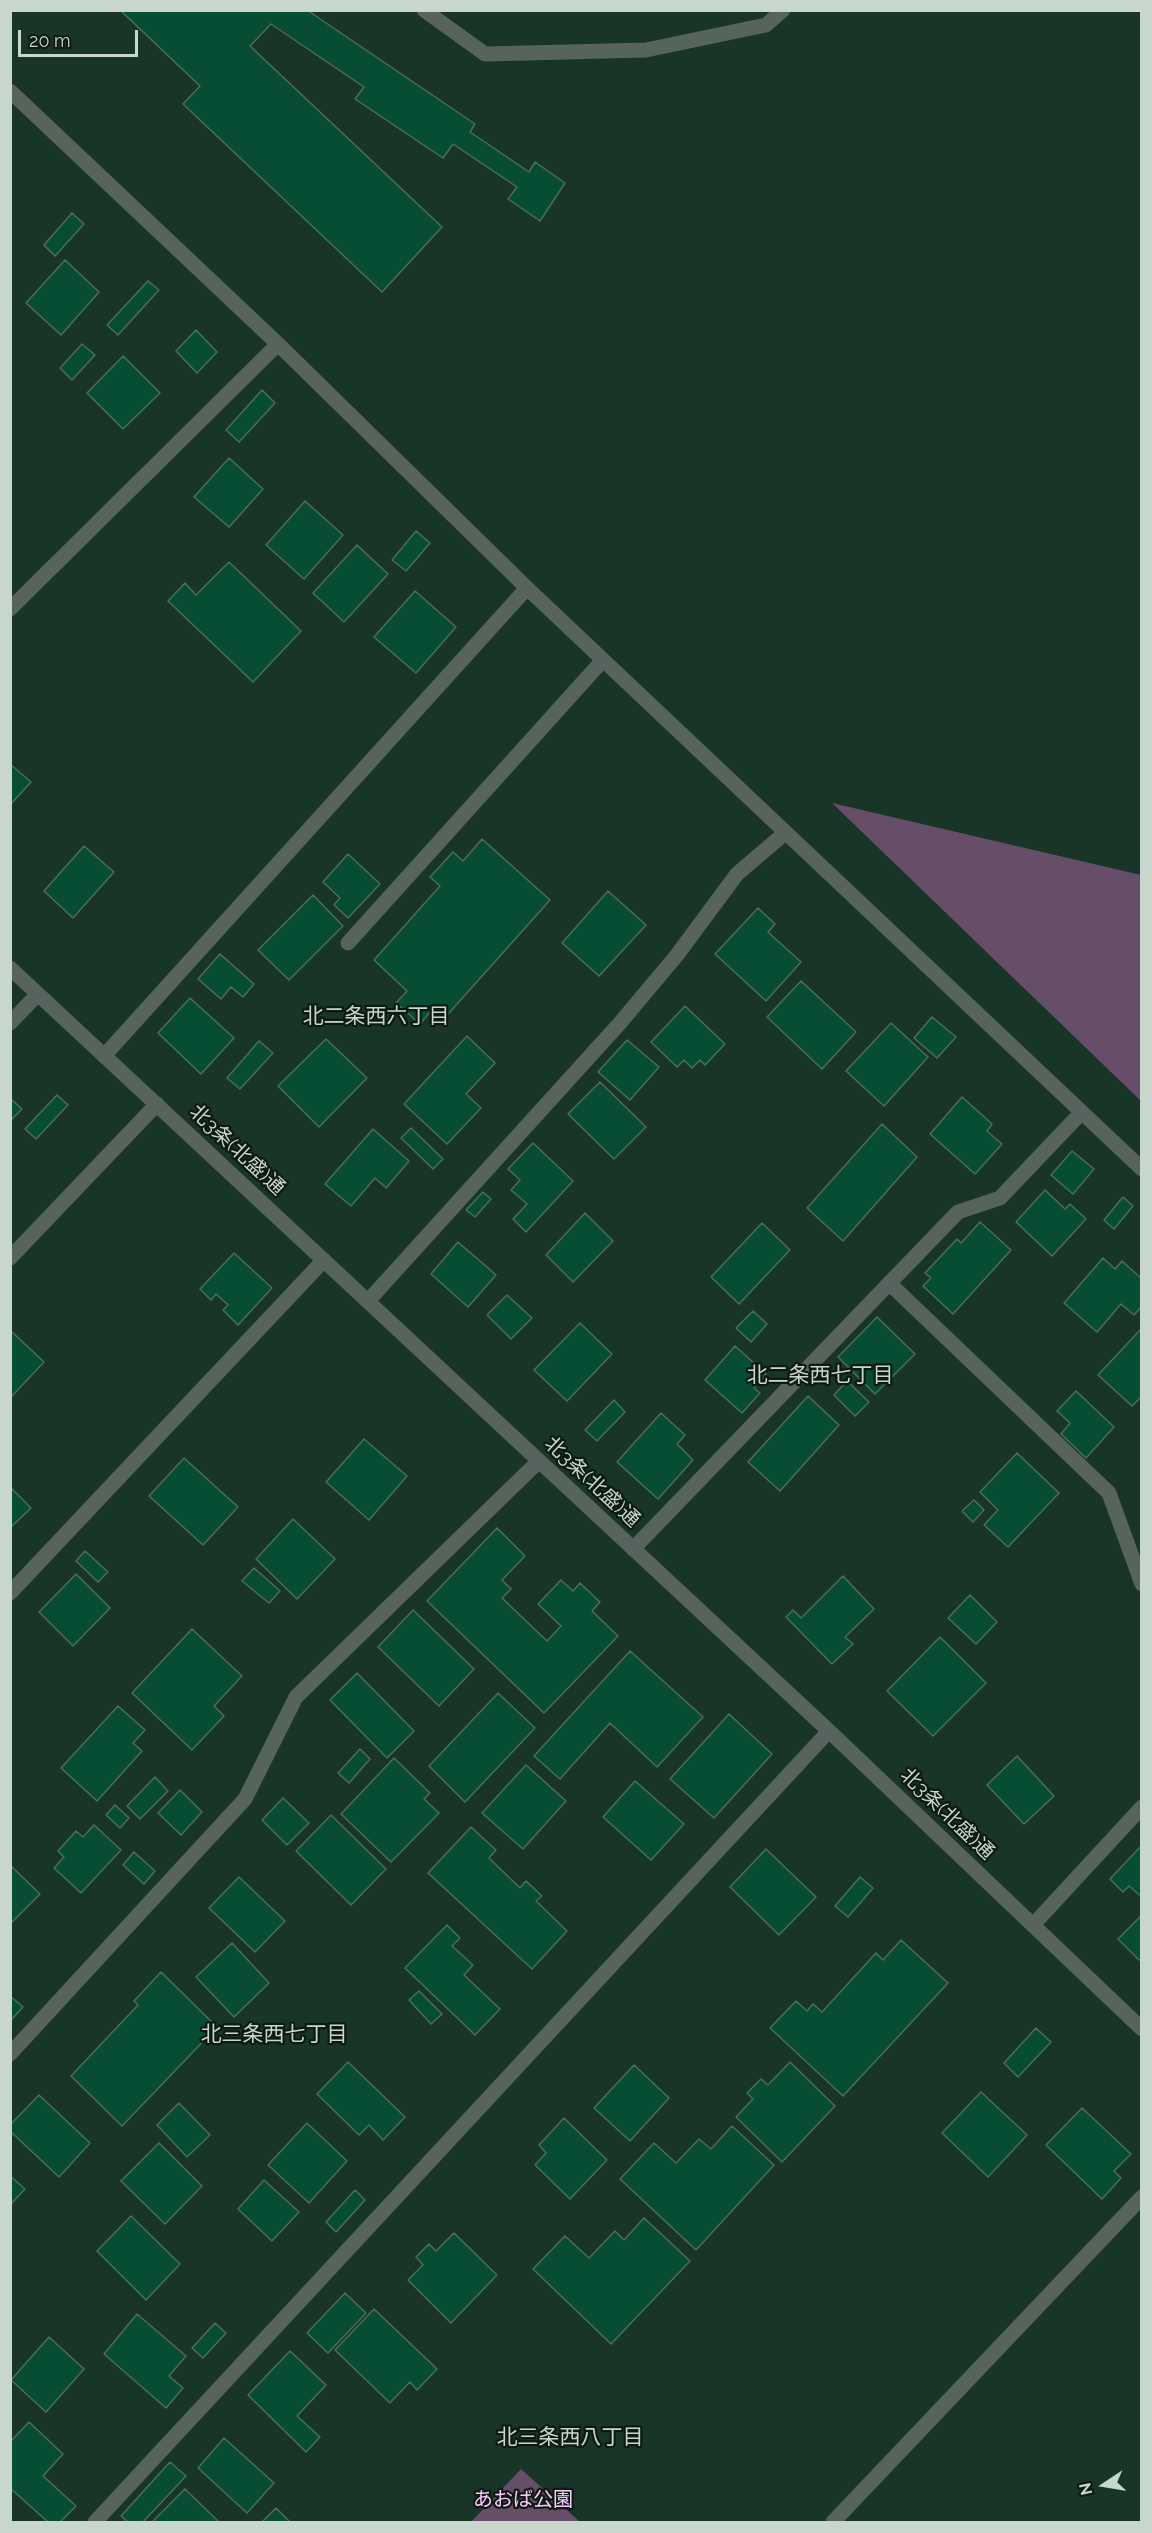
<!DOCTYPE html>
<meta charset="utf-8">
<style>
body{margin:0}
#map{position:relative;width:1152px;height:2533px;overflow:hidden;background:#183528;font-family:Raleway,sans-serif}
canvas{display:block}
.frame{position:absolute;inset:0;border:12px solid #c7d7ce;pointer-events:none}
.north{position:absolute;left:1074px;top:2455px;width:60px;height:60px;-webkit-text-stroke:4px #0d1913;paint-order:stroke;rotate:258deg;font-size:16px;font-weight:700;line-height:24px;text-align:center;color:#c7d7ce}
.north::after{content:'';display:block;margin:auto;width:21px;height:27px;background:#c7d7ce;clip-path:polygon(50% 0,100% 100%,50% 72%,0 100%)}
.scale{position:absolute;left:18px;top:30px;width:120px;height:27px;box-sizing:border-box;border:3px solid #c7d7ce;border-top:0;padding-left:8px;font-size:18px;line-height:21px;white-space:nowrap;color:#c7d7ce;-webkit-text-stroke:4px #0d1913;paint-order:stroke}
</style>
<div id="map">
<canvas width="1152" height="2533"></canvas>
<div class="frame"></div>
<div class="north">N</div>
<div class="scale">20 m</div>
</div>
<script>
const ctx = document.querySelector('canvas').getContext('2d');
ctx.lineJoin = 'round';
function fillPath(path, color) {
  ctx.fillStyle = color;
  ctx.fill(path, 'evenodd');
}
function trace(path, color, width, dash) {
  ctx.strokeStyle = color;
  ctx.lineWidth = width;
  ctx.lineCap = dash ? 'butt' : 'round';
  ctx.setLineDash(dash || []);
  ctx.stroke(path);
}
function drawText(font, color, halo, rows, align = 'center') {
  ctx.font = font + ' Raleway,"Noto Sans JP",sans-serif';
  ctx.lineWidth = 4.5;
  ctx.setLineDash([]);
  ctx.textBaseline = 'middle';
  ctx.strokeStyle = halo;
  ctx.fillStyle = color;
  for (const [text, x, y, turn = 0] of rows) {
    ctx.save();
    ctx.translate(x, y);
    ctx.rotate((+turn || 0) * Math.PI / 180);
    ctx.textAlign = isNaN(turn) ? turn : align;
    if (halo) ctx.strokeText(text, 0, 0);
    ctx.fillText(text, 0, 0);
    ctx.restore();
  }
}
fillPath(new Path2D(`
 M832,803L1141,875V1101Z
 M521,2469L580,2522H471Z`), '#664e68');
const building = new Path2D(`
 M120,10H307L475,124L470,132L529,172L535,162L565,183L540,221L508,199L517,187L453,144L443,158L355,99L364,87L271,24L250,46L442,227L382,292L183,104L200,86Z
 M72,213L84,224L55,256L44,245Z
 M65,260L99,292L61,335L26,303Z
 M148,281L159,290L118,335L107,325Z
 M196,330L217,352L197,373L176,351Z
 M82,344L95,355L72,380L60,368Z
 M123,356L160,393L123,429L87,393Z
 M262,390L275,403L239,442L226,430Z
 M229,458L263,489L229,527L194,497Z
 M305,501L343,535L304,579L266,545Z
 M416,531L430,543L406,571L392,560Z
 M357,545L388,574L344,622L313,593Z
 M229,562L301,631L253,682L168,601L185,583L196,595Z
 M415,591L456,627L416,673L374,637Z
 M10,764L31,782L10,805Z
 M482,839L550,900L441,1022L430,1012L420,1024L396,1003L407,991L374,960L440,886L430,877L453,852L463,861Z
 M84,846L114,872L73,918L44,891Z
 M348,854L380,884L348,918L334,905L340,898L323,882Z
 M608,891L646,925L599,976L562,943Z
 M313,895L343,926L289,980L258,950Z
 M758,908L775,924L768,932L801,962L766,1001L715,954Z
 M220,954L254,984L243,997L231,987L221,999L198,979Z
 M801,981L856,1032L822,1069L767,1017Z
 M190,998L234,1038L201,1074L158,1033Z
 M685,1006L725,1044L705,1065L700,1060L692,1068L684,1060L677,1067L651,1042Z
 M932,1017L956,1037L937,1058L914,1038Z
 M891,1023L928,1057L884,1106L846,1071Z
 M467,1036L495,1063L466,1094L481,1108L447,1144L404,1104Z
 M326,1039L367,1078L319,1127L278,1086Z
 M627,1040L659,1067L630,1100L598,1072Z
 M259,1041L273,1053L240,1089L227,1078Z
 M600,1082L646,1127L614,1159L568,1114Z
 M57,1095L68,1105L36,1139L25,1129Z
 M962,1097L992,1124L987,1131L1002,1144L975,1174L930,1134Z
 M10,1098L22,1109L10,1121Z
 M882,1124L917,1157L843,1241L807,1208Z
 M411,1128L443,1159L433,1169L401,1138Z
 M373,1129L409,1161L386,1188L375,1178L351,1206L325,1184Z
 M533,1143L573,1181L526,1232L513,1219L527,1204L511,1190L520,1180L508,1169Z
 M1072,1151L1094,1169L1073,1194L1051,1175Z
 M1045,1190L1065,1209L1070,1204L1086,1219L1052,1256L1016,1222Z
 M483,1192L491,1199L475,1217L466,1210Z
 M1123,1197L1133,1206L1114,1229L1104,1220Z
 M585,1213L613,1241L573,1282L546,1255Z
 M980,1222L1011,1250L953,1314L923,1286L931,1278L925,1273L957,1239L961,1243Z
 M762,1223L790,1250L739,1304L711,1277Z
 M458,1242L496,1275L468,1307L431,1274Z
 M234,1253L272,1288L238,1325L223,1310L228,1305L216,1294L211,1300L200,1289Z
 M1103,1258L1115,1269L1122,1261L1142,1279V1306L1134,1315L1121,1304L1097,1332L1064,1303Z
 M507,1295L532,1318L511,1339L487,1315Z
 M753,1311L767,1324L751,1342L736,1328Z
 M877,1317L915,1354L875,1394L838,1357Z
 M580,1323L612,1354L567,1401L534,1370Z
 M1142,1328V1396L1132,1406L1098,1375Z
 M10,1330L44,1362L12,1396L10,1394Z
 M735,1346L766,1374L754,1388L760,1393L742,1413L705,1380Z
 M847,1381L869,1402L855,1416L834,1395Z
 M1076,1391L1114,1427L1086,1458L1061,1434L1070,1423L1057,1411Z
 M808,1396L839,1425L780,1491L748,1462Z
 M614,1400L625,1412L597,1441L585,1430Z
 M661,1413L685,1435L677,1444L693,1460L658,1499L617,1462Z
 M364,1439L407,1476L369,1520L326,1482Z
 M1017,1453L1059,1493L1008,1547L984,1525L998,1510L980,1492Z
 M184,1458L238,1507L203,1545L149,1496Z
 M10,1487L31,1508L10,1528Z
 M974,1500L984,1510L973,1522L962,1511Z
 M293,1519L335,1559L297,1599L256,1559Z
 M497,1528L525,1556L502,1580L511,1589L502,1598L547,1641L561,1626L538,1604L561,1580L573,1591L580,1583L600,1602L592,1611L618,1636L544,1713L427,1601Z
 M85,1551L108,1572L98,1582L76,1561Z
 M254,1568L280,1591L269,1603L242,1581Z
 M76,1574L110,1608L73,1646L39,1612Z
 M843,1576L874,1609L845,1637L853,1644L832,1664L786,1617L793,1610L801,1618Z
 M970,1595L997,1622L976,1644L948,1618Z
 M413,1610L474,1669L439,1706L378,1647Z
 M192,1629L242,1676L214,1706L224,1716L192,1750L132,1693Z
 M940,1637L986,1683L933,1736L887,1691Z
 M630,1651L703,1717L657,1767L610,1723L560,1779L534,1756Z
 M357,1673L414,1731L387,1758L330,1700Z
 M498,1693L535,1728L465,1802L429,1766Z
 M118,1706L145,1730L133,1743L142,1751L97,1801L61,1768Z
 M729,1714L772,1754L714,1818L670,1779Z
 M360,1749L370,1759L349,1783L338,1773Z
 M1017,1756L1054,1796L1024,1824L987,1785Z
 M394,1758L430,1793L424,1799L439,1813L391,1862L341,1814Z
 M526,1765L566,1801L523,1849L482,1813Z
 M155,1777L168,1791L140,1819L127,1806Z
 M635,1781L684,1824L651,1860L603,1817Z
 M180,1790L202,1812L181,1835L158,1813Z
 M283,1798L309,1823L287,1845L262,1820Z
 M115,1805L129,1818L120,1828L106,1815Z
 M331,1815L386,1869L351,1905L296,1851Z
 M94,1825L121,1850L81,1893L54,1868L64,1857L58,1851L76,1831L83,1837Z
 M471,1827L496,1850L489,1858L520,1888L526,1881L542,1896L536,1901L567,1931L532,1969L428,1873Z
 M1142,1845V1897L1129,1886L1123,1892L1110,1879Z
 M766,1849L816,1897L779,1935L730,1887Z
 M134,1852L155,1871L144,1884L123,1865Z
 M10,1865L40,1894L10,1924Z
 M239,1877L285,1921L255,1952L209,1908Z
 M860,1877L873,1888L848,1917L835,1906Z
 M1142,1915V1958L1139,1960L1118,1939Z
 M447,1925L460,1938L452,1946L473,1965L464,1975L500,2009L475,2035L405,1968Z
 M901,1940L948,1983L843,2096L770,2028L796,2001L807,2011L813,2004L822,2012L876,1953L883,1960Z
 M232,1943L269,1983L234,2017L196,1977Z
 M161,1972L217,2027L122,2126L71,2076L138,2005L134,2001Z
 M419,1991L442,2014L431,2024L409,2000Z
 M10,1996L23,2007L11,2020H10Z
 M1036,2028L1051,2042L1018,2077L1004,2063Z
 M348,2062L405,2117L383,2140L369,2125L359,2135L317,2094Z
 M790,2062L835,2106L782,2162L736,2117L753,2099L747,2093L761,2079L768,2085Z
 M634,2065L669,2098L630,2141L594,2108Z
 M981,2092L1027,2135L988,2177L942,2133Z
 M39,2095L90,2143L59,2177L10,2131V2125Z
 M179,2103L210,2135L187,2157L157,2125Z
 M1082,2108L1131,2154L1114,2171L1121,2178L1102,2199L1046,2145Z
 M564,2118L607,2160L570,2199L535,2165L546,2153L539,2145Z
 M307,2123L347,2161L309,2203L268,2165Z
 M732,2126L774,2165L696,2250L620,2179L654,2143L676,2163L699,2139L711,2149Z
 M159,2143L202,2186L165,2224L121,2181Z
 M10,2176L25,2189L10,2205Z
 M264,2180L299,2212L272,2241L238,2209Z
 M355,2190L365,2200L336,2232L326,2222Z
 M131,2216L180,2264L146,2300L97,2251Z
 M644,2218L690,2261L611,2344L533,2269L565,2236L589,2258L615,2231L624,2240Z
 M454,2233L497,2275L451,2323L408,2280L423,2265L416,2257L429,2244L436,2251Z
 M345,2293L366,2313L328,2353L307,2333Z
 M374,2309L437,2369L417,2390L410,2382L390,2403L335,2350Z
 M137,2314L186,2356L169,2376L183,2388L166,2408L104,2354Z
 M215,2323L226,2333L203,2358L192,2348Z
 M49,2337L84,2369L46,2412L11,2380Z
 M290,2351L326,2385L297,2416L320,2437L306,2452L248,2395Z
 M29,2422L63,2454L43,2476L76,2506L60,2522H48L10,2488V2442Z
 M224,2438L274,2483L247,2513L198,2468Z
 M170,2462L186,2476L143,2522H128L121,2516Z
 M185,2489L218,2521L217,2522H152Z
 M276,2508L290,2522H262Z`);
fillPath(building, '#074d34');
trace(building, '#4e6c5d', 1.5);
trace(new Path2D(`
 M424,10L485,54L646,50L766,25L783,10
 M10,91L278,344L527,588L1142,1169
 M10,609L278,344
 M348,943L603,660
 M10,968L829,1731L1142,2029
 M10,1023L38,994
 M104,1056L527,588
 M10,1258L157,1104
 M889,1283L1109,1493L1142,1584
 M368,1301L620,1023L677,955L737,874L785,833
 M633,1549L958,1212L1000,1198L1081,1113
 M10,1593L324,1260
 M1033,1925L1142,1807
 M10,2054L245,1799L296,1697L539,1461
 M95,2522L829,1731
 M833,2522L1142,2197`), '#57645e', 15);
drawText('20px', '#c7d7ce', '#0d1913', [
 ["北3条(北盛)通",237,1150,43],
 ["北3条(北盛)通",592,1482,43],
 ["北3条(北盛)通",947,1814,44]
]);
drawText('20px', '#fccbfe', '#0d1913', [
 ["あおば公園",523,2500]
]);
drawText('21px', '#c7d7ce', '#0d1913', [
 ["北二条西六丁目",376,1017],
 ["北二条西七丁目",820,1376],
 ["北三条西七丁目",274,2035],
 ["北三条西八丁目",570,2438]
]);
</script>
